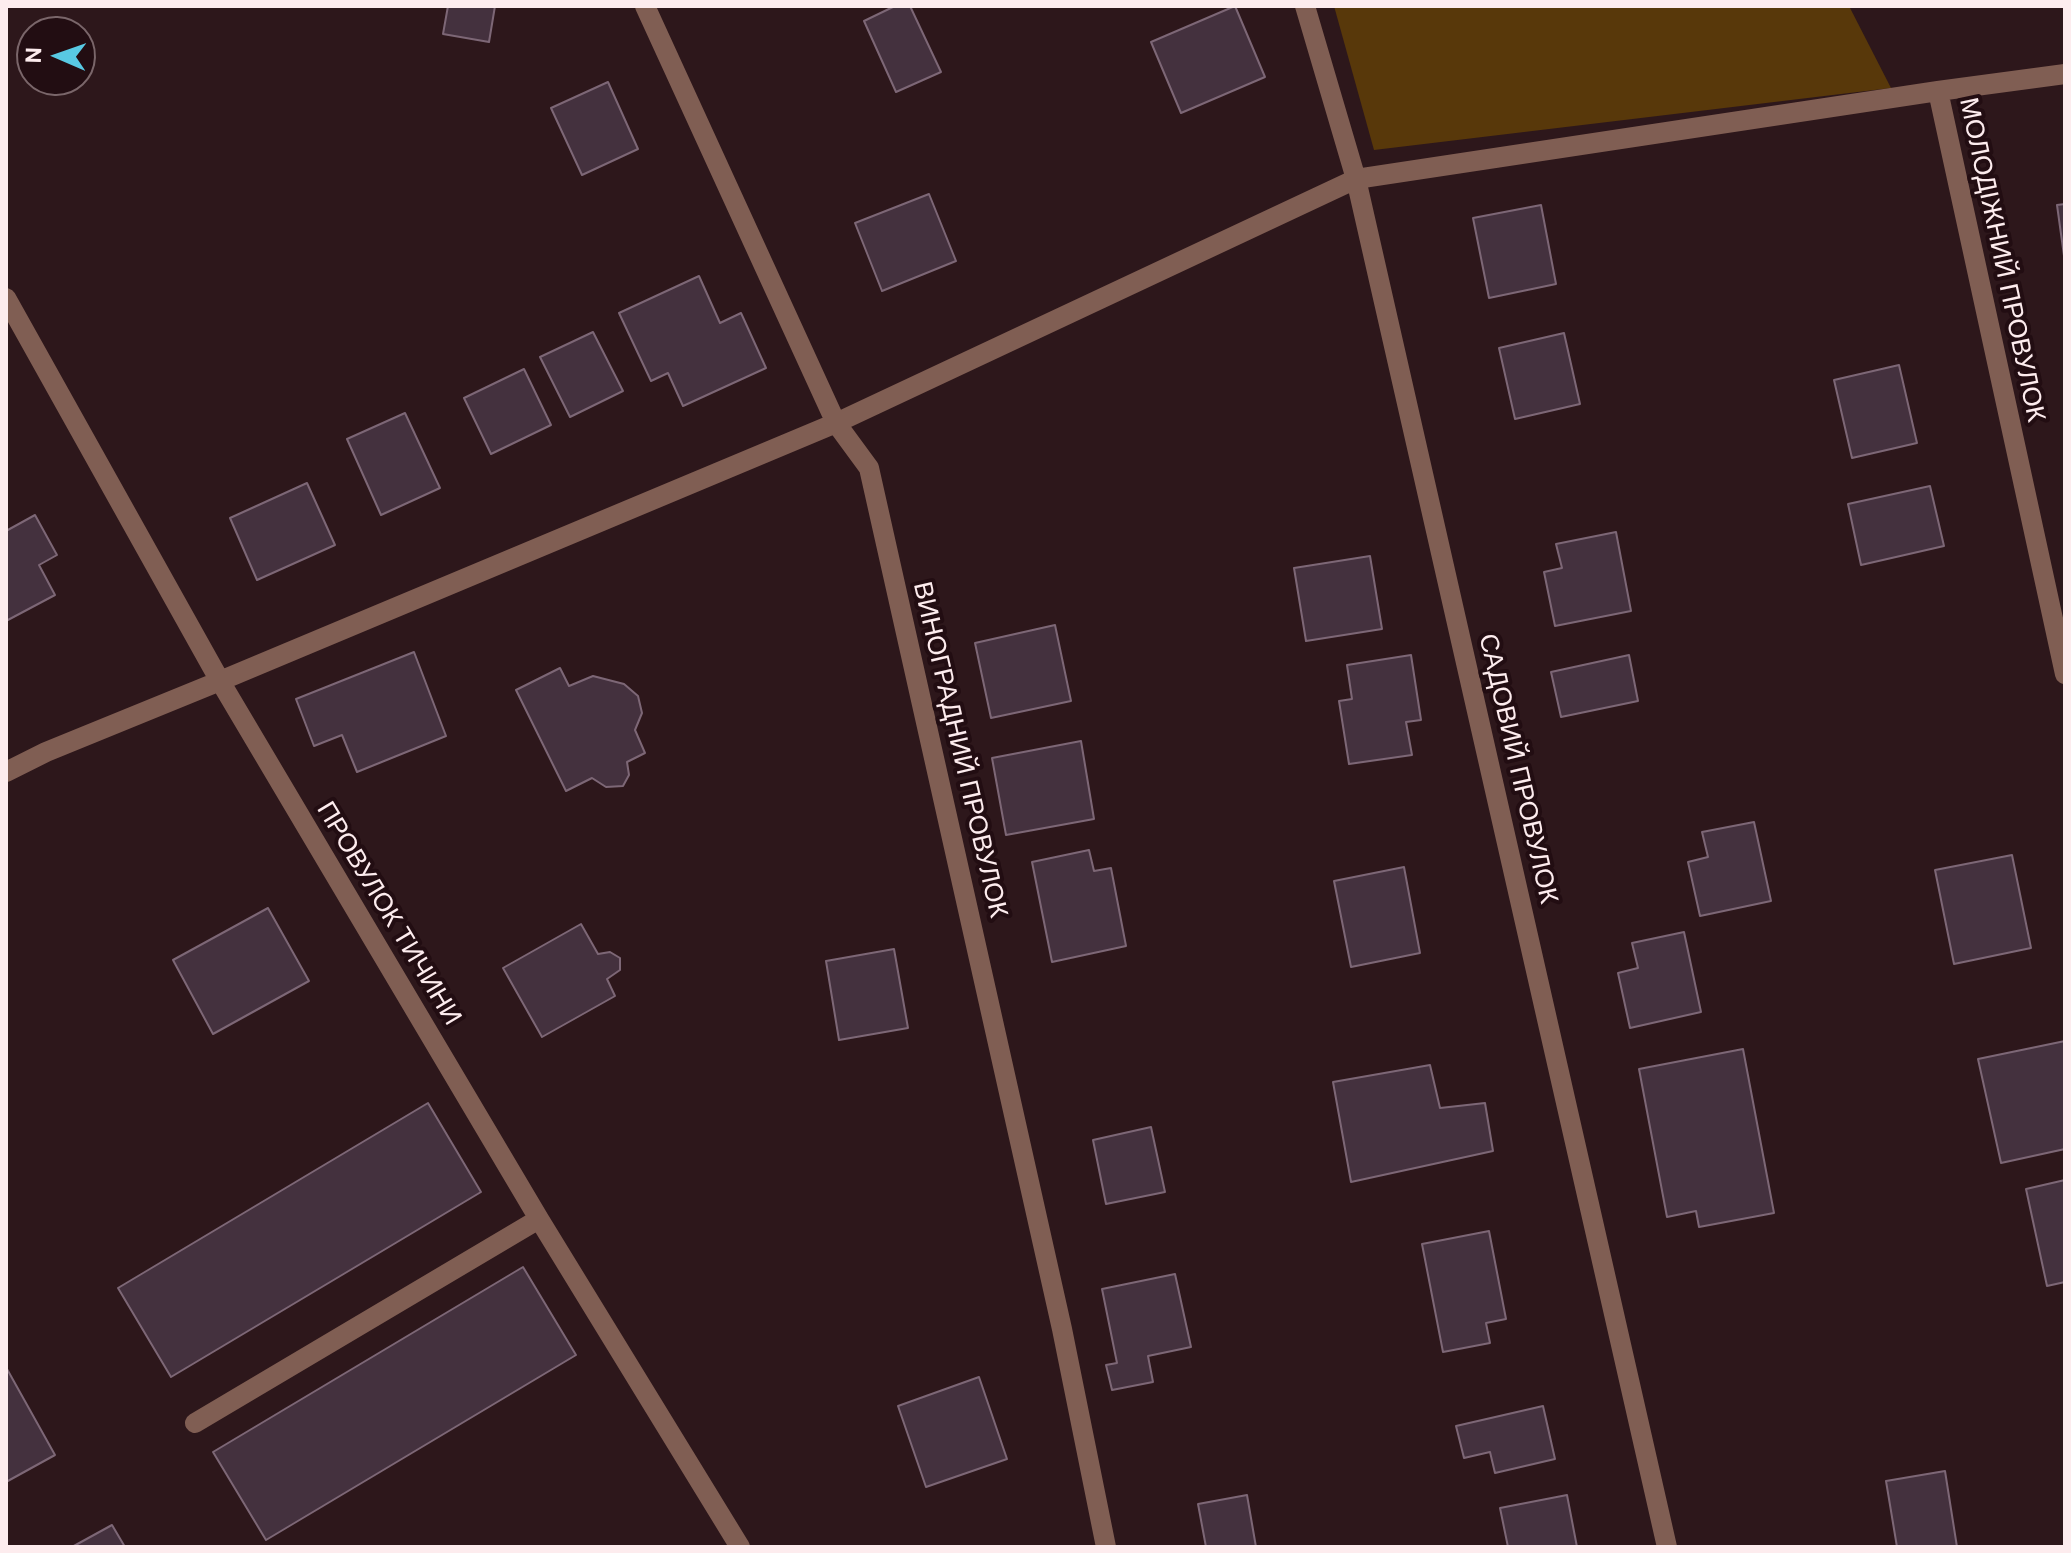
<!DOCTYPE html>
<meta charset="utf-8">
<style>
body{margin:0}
#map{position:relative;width:2071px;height:1553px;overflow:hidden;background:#2d171b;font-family:"DM Sans",sans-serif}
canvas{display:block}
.frame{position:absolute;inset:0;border:8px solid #fdecee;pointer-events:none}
.north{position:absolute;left:16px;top:16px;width:80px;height:80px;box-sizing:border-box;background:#220d12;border:2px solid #7a666a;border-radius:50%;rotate:272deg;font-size:22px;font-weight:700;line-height:32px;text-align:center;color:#fdecee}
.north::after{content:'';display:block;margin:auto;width:28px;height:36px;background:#58c9e3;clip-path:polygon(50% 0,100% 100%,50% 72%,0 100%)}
</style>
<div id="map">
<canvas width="2071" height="1553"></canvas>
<div class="frame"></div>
<div class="north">N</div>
</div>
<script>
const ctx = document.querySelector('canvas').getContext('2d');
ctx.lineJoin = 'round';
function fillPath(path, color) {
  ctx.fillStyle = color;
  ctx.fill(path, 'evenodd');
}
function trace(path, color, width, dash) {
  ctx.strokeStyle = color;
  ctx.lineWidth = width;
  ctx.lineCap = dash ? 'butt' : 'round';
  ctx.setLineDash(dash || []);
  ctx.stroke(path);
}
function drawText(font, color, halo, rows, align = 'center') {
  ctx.font = font + ' "DM Sans",sans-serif';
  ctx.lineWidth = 8;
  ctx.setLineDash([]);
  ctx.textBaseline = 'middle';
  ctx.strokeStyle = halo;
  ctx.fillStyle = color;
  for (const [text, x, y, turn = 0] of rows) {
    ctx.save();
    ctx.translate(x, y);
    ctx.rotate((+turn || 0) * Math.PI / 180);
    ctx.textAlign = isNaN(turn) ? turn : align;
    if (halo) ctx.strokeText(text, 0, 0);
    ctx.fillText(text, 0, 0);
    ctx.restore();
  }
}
fillPath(new Path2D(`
 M1334,6H1849L1891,88L1374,150Z`), '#58380a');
const building = new Path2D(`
 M448,6H495L489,42L443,34Z
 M895,6H910L941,72L896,92L864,21Z
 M1235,6L1265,77L1181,113L1151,42Z
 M608,82L638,149L582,175L551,108Z
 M929,194L956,261L882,291L855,223Z
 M2065,204V263L2057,205Z
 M1541,205L1556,284L1489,298L1473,218Z
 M699,276L720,323L741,313L766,368L683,406L668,373L651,381L619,313Z
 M593,332L623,391L570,417L540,357Z
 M1564,333L1580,404L1515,419L1499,348Z
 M1899,365L1917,443L1852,458L1834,380Z
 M524,369L551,425L491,454L464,398Z
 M405,413L440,488L381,515L347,439Z
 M307,483L335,545L257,580L230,518Z
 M1930,486L1944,546L1861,565L1848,504Z
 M35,515L57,555L39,565L55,595L6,621V531Z
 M1616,532L1631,611L1555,626L1544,572L1562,568L1556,544Z
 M1370,556L1382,629L1306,641L1294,568Z
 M1055,625L1071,701L991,718L975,643Z
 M414,652L446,736L357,772L342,735L314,746L296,699Z
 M1411,655L1421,720L1406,722L1412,755L1349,764L1339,701L1352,699L1347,665Z
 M1629,655L1638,701L1561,717L1551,672Z
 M560,668L569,686L593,676L624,684L638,696L642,713L635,730L645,753L627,762L629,775L623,786L606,787L592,778L566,791L516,690Z
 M1081,741L1094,819L1006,835L992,758Z
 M1754,822L1771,901L1700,916L1688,862L1708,857L1702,832Z
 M1089,850L1094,871L1111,868L1126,946L1052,962L1032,862Z
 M2012,855L2031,948L1954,964L1935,870Z
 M1404,867L1420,953L1351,967L1334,881Z
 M268,908L309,981L213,1034L173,960Z
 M581,924L598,954L610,952L620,958V970L607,979L615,996L542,1037L503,968Z
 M1684,932L1701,1012L1630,1028L1618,973L1638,968L1632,943Z
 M894,949L908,1028L839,1040L826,961Z
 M2065,1041V1149L2001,1163L1978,1059Z
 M1743,1049L1774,1213L1699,1227L1696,1211L1667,1217L1639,1069Z
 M1430,1065L1440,1108L1485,1103L1493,1151L1351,1182L1333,1082Z
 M428,1103L481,1192L171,1377L118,1288Z
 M1151,1127L1165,1192L1106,1204L1093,1140Z
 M2065,1180V1282L2047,1286L2026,1189Z
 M1489,1231L1506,1319L1486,1323L1490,1343L1443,1352L1422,1244Z
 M523,1267L576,1355L266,1540L213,1452Z
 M1175,1274L1191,1347L1148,1356L1153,1382L1112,1390L1106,1365L1117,1363L1102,1289Z
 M7,1369L55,1455L6,1482V1370Z
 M979,1377L1007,1459L926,1487L898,1406Z
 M1543,1406L1555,1459L1495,1473L1490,1452L1464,1458L1456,1426Z
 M1945,1471L1957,1547H1897L1886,1481Z
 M1247,1495L1256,1547H1206L1198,1504Z
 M1567,1495L1577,1547H1508L1500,1508Z
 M112,1525L125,1547H72Z`);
fillPath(building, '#44313e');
trace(building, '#7d6776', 2);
trace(new Path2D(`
 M645,6L836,423L869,468L1062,1329L1106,1547
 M1305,6L1356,179L1667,1547
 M1938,91L2065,674
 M6,298L220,681L539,1219L740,1547
 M6,772L46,752L220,681L836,423L1356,179L1938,91L2065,74
 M195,1423L539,1219`), '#805e53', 20);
drawText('26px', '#fdecee', '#220d12', [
 ["МОЛОДІЖНИЙ ПРОВУЛОК",2001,260,78],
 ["ВИНОГРАДНИЙ ПРОВУЛОК",959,750,77],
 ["САДОВИЙ ПРОВУЛОК",1517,769,77],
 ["ПРОВУЛОК ТИЧИНИ",388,914,59]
]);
</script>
